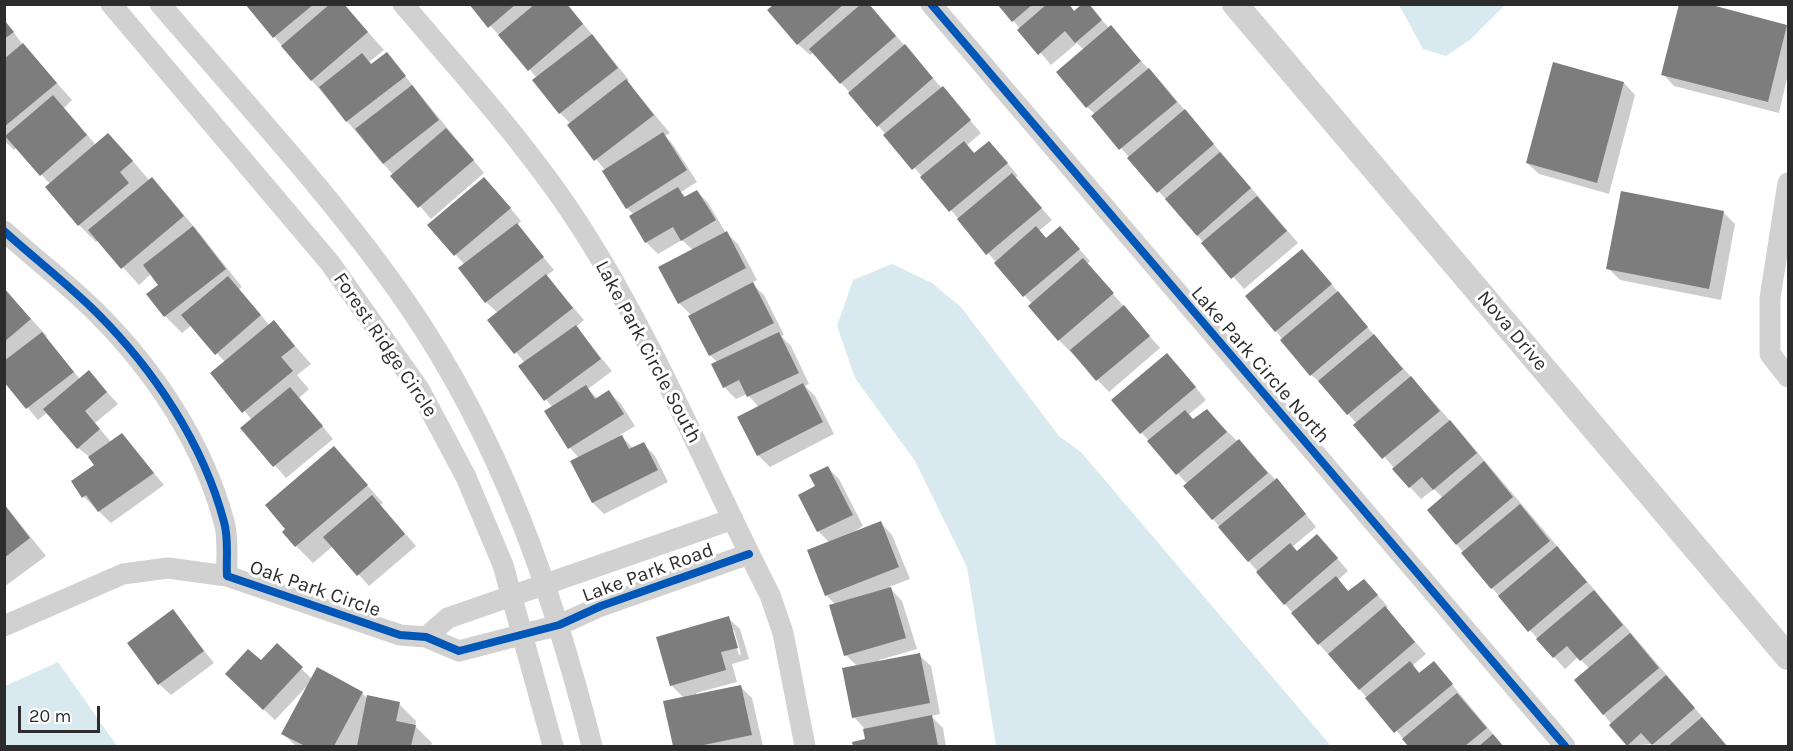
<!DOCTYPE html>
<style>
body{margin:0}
#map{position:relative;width:1793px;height:751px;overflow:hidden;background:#fff;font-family:Karla,sans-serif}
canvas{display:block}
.frame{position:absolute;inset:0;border:6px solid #2c2c2c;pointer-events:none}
.scale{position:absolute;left:18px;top:706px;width:82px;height:27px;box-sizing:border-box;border:3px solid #2c2c2c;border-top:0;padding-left:8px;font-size:18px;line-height:21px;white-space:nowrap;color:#2c2c2c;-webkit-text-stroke:4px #fff;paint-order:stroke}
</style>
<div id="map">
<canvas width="1793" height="751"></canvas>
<div class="frame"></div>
<div class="scale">20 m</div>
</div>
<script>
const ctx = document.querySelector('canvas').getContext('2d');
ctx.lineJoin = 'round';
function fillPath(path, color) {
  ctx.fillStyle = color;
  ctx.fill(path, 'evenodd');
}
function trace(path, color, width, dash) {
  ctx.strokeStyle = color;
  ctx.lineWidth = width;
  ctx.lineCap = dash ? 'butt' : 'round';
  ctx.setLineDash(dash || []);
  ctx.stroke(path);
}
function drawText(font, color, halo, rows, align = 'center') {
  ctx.font = font + ' Karla,sans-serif';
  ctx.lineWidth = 6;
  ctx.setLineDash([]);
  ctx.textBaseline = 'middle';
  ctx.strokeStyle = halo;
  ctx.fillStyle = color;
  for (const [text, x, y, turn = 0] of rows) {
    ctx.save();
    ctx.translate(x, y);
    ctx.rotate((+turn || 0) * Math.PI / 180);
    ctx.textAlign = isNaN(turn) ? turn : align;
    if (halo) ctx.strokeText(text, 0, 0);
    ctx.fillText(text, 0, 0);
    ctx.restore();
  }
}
fillPath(new Path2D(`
 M1399,5H1505L1471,39L1446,56L1423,49Z
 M892,264L932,283L961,307L1059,436L1081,452L1331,746H996L967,567L915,461L855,378L837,326L853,280Z
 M58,662L117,746H5V686Z`), '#d8eaef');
fillPath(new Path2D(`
 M343,4L384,50L369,62L372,65L387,54L484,173L431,219L247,5Z
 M471,4H567L603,48L629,80L627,82L670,133L665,136L674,146L697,182L681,192L687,198L697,191L708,203L726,233L738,244L757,280L751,283L764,295L784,335L781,336L791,346L809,384L805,386L815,396L834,434L770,467L758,455L759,407L747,394L736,399L724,387L718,363L710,355L691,315L679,303L693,250L682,240L658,254L646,242L634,215L627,208L605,170L569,126L571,124L560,113L537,78Z
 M775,4H862L877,14L981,133L966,146L975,154L989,143L1000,154L1018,176L1015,178L1052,220L1039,231L1047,239L1060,228L1090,261L1087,264L1160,348L1109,392L1059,340L1032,304L850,93L814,52L810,55L798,44Z
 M999,4H1068L1075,12L1097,15L1160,81L1298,243L1244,289L1093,116L1095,114L1087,107L1084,50L1077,43L1051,65Z
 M4,19L23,45L72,100L64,108L96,145L108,135L125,152L150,181L151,179L168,196L200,234L242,287L239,289L270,326L274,322L311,364L297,375L309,389L299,398L333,439L286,478L243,428L252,420L212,373L225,362L192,325L182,333L165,316L160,286L151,274L139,285L98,240L96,242L79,225L50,184L17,147L14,150L4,140Z
 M1786,26L1788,29V74L1779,113L1674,86L1663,74Z
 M1624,83L1635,95L1609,194L1539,174L1527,163Z
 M495,190L521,221L517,225L554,270L546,276L584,320L576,327L612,371L588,389L598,399L609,392L621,404L635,426L620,435L634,449L644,444L655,456L668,482L604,514L593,503L579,458L570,448L546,412L553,408L520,367L525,363L489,320L498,313L486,302L465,265L429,225Z
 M1723,212L1735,224L1721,300L1620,280L1608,268Z
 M1313,262L1378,340L1462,434L1727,746H1655L1653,744L1629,746L1576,680L1590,669L1578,657L1565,669L1492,588L1429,510L1443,498L1434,489L1421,499L1410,487L1324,385L1311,375L1276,331Z
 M4,290L47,336L45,338L80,379L89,372L118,404L95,423L111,442L122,435L164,485L111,523L84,497L96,465L91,458L78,448L48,412L38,420L4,379Z
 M1178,366L1206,400L1188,415L1194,421L1218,422L1288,492L1316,527L1292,547L1297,552L1328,547L1348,571L1338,580L1349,592H1375L1388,607L1386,609L1426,654L1412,666L1421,674L1434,663L1503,746H1410L1319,644L1213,519L1187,484L1113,400Z
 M334,448L383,503L380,505L416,546L369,586L333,546L313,563L296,546Z
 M828,468L839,479L863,526L855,531L856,533L881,523L892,535L910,579L889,587L902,601L917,649L879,660V663L919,655L931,666L940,714L931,716L943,728L946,746H854L853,743L867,740L864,728L854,717L858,667L846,655L836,605L827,596L809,551L830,543L818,531L800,495L817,487Z
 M4,504L46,556L4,587Z
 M172,611L214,663L171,695L159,684Z
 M728,618L740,629L749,659L732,664L737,682L696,693V696L741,687L752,698L763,746H675L665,702L684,698L671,685ZM731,630H734L741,654L739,655Z
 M277,645L312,679L362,693L368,699L399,704L416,721L415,726L432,743L431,746H296L283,734L307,686L275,720L238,685Z`), '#0003');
fillPath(new Path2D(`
 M245,4H314L273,38Z
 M330,4H344L368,32L311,81L281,46Z
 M469,4H516L488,28Z
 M535,4H567L583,24L528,71L498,35Z
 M774,4H844L797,45L767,10Z
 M861,4H869L896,36L840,84L809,49Z
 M997,4H1033L1012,22Z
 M1047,4H1069L1074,11L1082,4H1089L1102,20L1075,43L1065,31L1038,55L1017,30Z
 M1679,4H1708L1787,25L1768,102L1661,75Z
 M4,20L14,32L4,39Z
 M1111,25L1141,61L1086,108L1056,72Z
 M592,34L618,68L559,114L532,80Z
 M23,43L57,83L4,127V59Z
 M905,44L933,78L877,127L848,93Z
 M387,52L406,76L346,122L319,87L362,53L371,64Z
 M1553,62L1624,82L1597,183L1526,163Z
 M1149,68L1177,102L1119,150L1091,116Z
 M626,79L654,115L594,161L567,125Z
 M412,85L439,120L383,164L355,129Z
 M943,86L971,120L912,170L883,135Z
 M53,95L87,135L40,176L5,136Z
 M1185,109L1214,144L1157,193L1127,158Z
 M446,128L474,160L418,208L390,176Z
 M663,132L687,170L626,209L602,171Z
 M108,133L133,161L120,172L129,183L78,226L45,187Z
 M964,141L974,153L989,141L1008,163L949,212L920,177Z
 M1220,152L1251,188L1197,236L1165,199Z
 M1012,173L1042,208L986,255L957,219Z
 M152,177L184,216L121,269L88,230Z
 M484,177L511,208L454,256L427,225Z
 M678,187L684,197L697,190L716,220L681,241L673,227L645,243L629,216Z
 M1621,191L1724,211L1709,289L1606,269Z
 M1257,196L1287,231L1231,279L1201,243Z
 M517,223L544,257L485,303L458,268Z
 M193,226L226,269L164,317L146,294L158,285L143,265Z
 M1036,226L1046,238L1060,226L1080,249L1023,297L994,263Z
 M727,231L746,268L678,304L658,267Z
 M1302,249L1332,284L1275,332L1245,296Z
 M1083,258L1114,293L1058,341L1028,306Z
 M546,274L573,308L514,354L487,320Z
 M228,276L261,315L215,355L181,315Z
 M753,282L774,323L709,356L688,316Z
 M4,288L31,319L4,342Z
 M1338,291L1368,327L1310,376L1280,340Z
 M1124,305L1150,336L1096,381L1070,350Z
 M274,320L295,346L281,357L293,371L242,413L210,373Z
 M576,325L601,359L544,401L518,366Z
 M42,332L74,372L26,409L4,382V361Z
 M779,332L799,373L747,397L739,380L723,388L711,364Z
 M1374,334L1403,369L1347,415L1318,381Z
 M1167,353L1196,387L1140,434L1111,400Z
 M89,370L107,392L85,411L100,429L77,449L43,409Z
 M1411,376L1440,411L1382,459L1353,425Z
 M803,383L823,422L757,456L737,417Z
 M586,385L595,399L609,390L624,414L568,449L544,411Z
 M290,387L323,426L273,467L240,428Z
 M1207,409L1227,432L1176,475L1147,441L1185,410L1193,419Z
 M1450,420L1477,453L1433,490L1422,477L1409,488L1392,469Z
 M122,433L154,473L98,512L86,495L82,498L71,481L94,465L88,457Z
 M622,435L629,449L644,442L658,470L592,503L570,461Z
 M1239,439L1268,473L1212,520L1183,486Z
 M334,446L368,485L295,547L282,532L285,529L265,505Z
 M1484,461L1513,497L1456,545L1427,510Z
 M828,466L853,515L817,532L798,495L815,486L809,475Z
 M1277,478L1306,514L1248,562L1218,527Z
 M372,495L405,534L357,576L323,537Z
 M4,504L30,538L4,558Z
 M1520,504L1550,541L1491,589L1461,553Z
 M881,521L899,567L825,596L807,550Z
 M1317,534L1338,558L1284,605L1256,572L1290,543L1297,551Z
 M1557,546L1587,582L1528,632L1498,596Z
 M1336,576L1348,591L1364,579L1378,595L1318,645L1291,613Z
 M891,587L906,638L844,656L829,605Z
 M1594,590L1623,625L1580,661L1567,646L1553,658L1536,639Z
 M1385,606L1415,642L1359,690L1328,654Z
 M173,609L204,651L158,685L127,643Z
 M729,616L738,648L721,652L726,670L670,686L656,637Z
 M1630,633L1659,668L1603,715L1574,680Z
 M277,643L303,667L263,710L225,674L248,649L261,660Z
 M920,653L930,703L852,718L842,668Z
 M1410,661L1419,673L1434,661L1453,684L1394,733L1365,698Z
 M317,667L363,692L334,746H305L281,734Z
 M1666,675L1695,708L1652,745L1641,733L1627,746L1609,725Z
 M741,685L752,735L699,746H673L663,701Z
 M1457,693L1487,728L1465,746H1408L1402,739Z
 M367,695L400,702L396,721L416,725L411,746H357Z
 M932,715L938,746H853L852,742L865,739L863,729Z
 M1702,717L1727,746H1668Z
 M1493,734L1503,746H1479Z`), '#7d7d7d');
trace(new Path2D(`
 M111,4L330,263L419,389L466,477L503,565L553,746
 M160,4C244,102 335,199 408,305C500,439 553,591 592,746
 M403,4C466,78 532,150 584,232C657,347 708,474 770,595L783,633L805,746
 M931,4L1565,746
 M1788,183L1770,298V354L1788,377
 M4,231C35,259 68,284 97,313C154,370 203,443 224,522C229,538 226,559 227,576L400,635L426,637L459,651L559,625L601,606L749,554
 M4,626L123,574L168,568L227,576
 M426,637L448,618L733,519`), '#d1d1d1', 21);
trace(new Path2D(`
 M1235,4L1788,657`), '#d1d1d1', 26);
trace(new Path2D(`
 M931,4L1565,746
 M4,231C35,259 68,284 97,313C154,370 203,443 224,522C229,538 226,559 227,576L400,635L426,637L459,651L559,625L601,606L749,554`), '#0057b8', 8);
drawText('20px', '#2c2c2c', '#fff', [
 ["Nova Drive",1512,331,50],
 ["Forest Ridge Circle",385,345,56],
 ["Lake Park Circle South",648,352,62],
 ["Lake Park Circle North",1260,365,49],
 ["Lake Park Road",648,573,-20],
 ["Oak Park Circle",315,589,19]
]);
</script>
